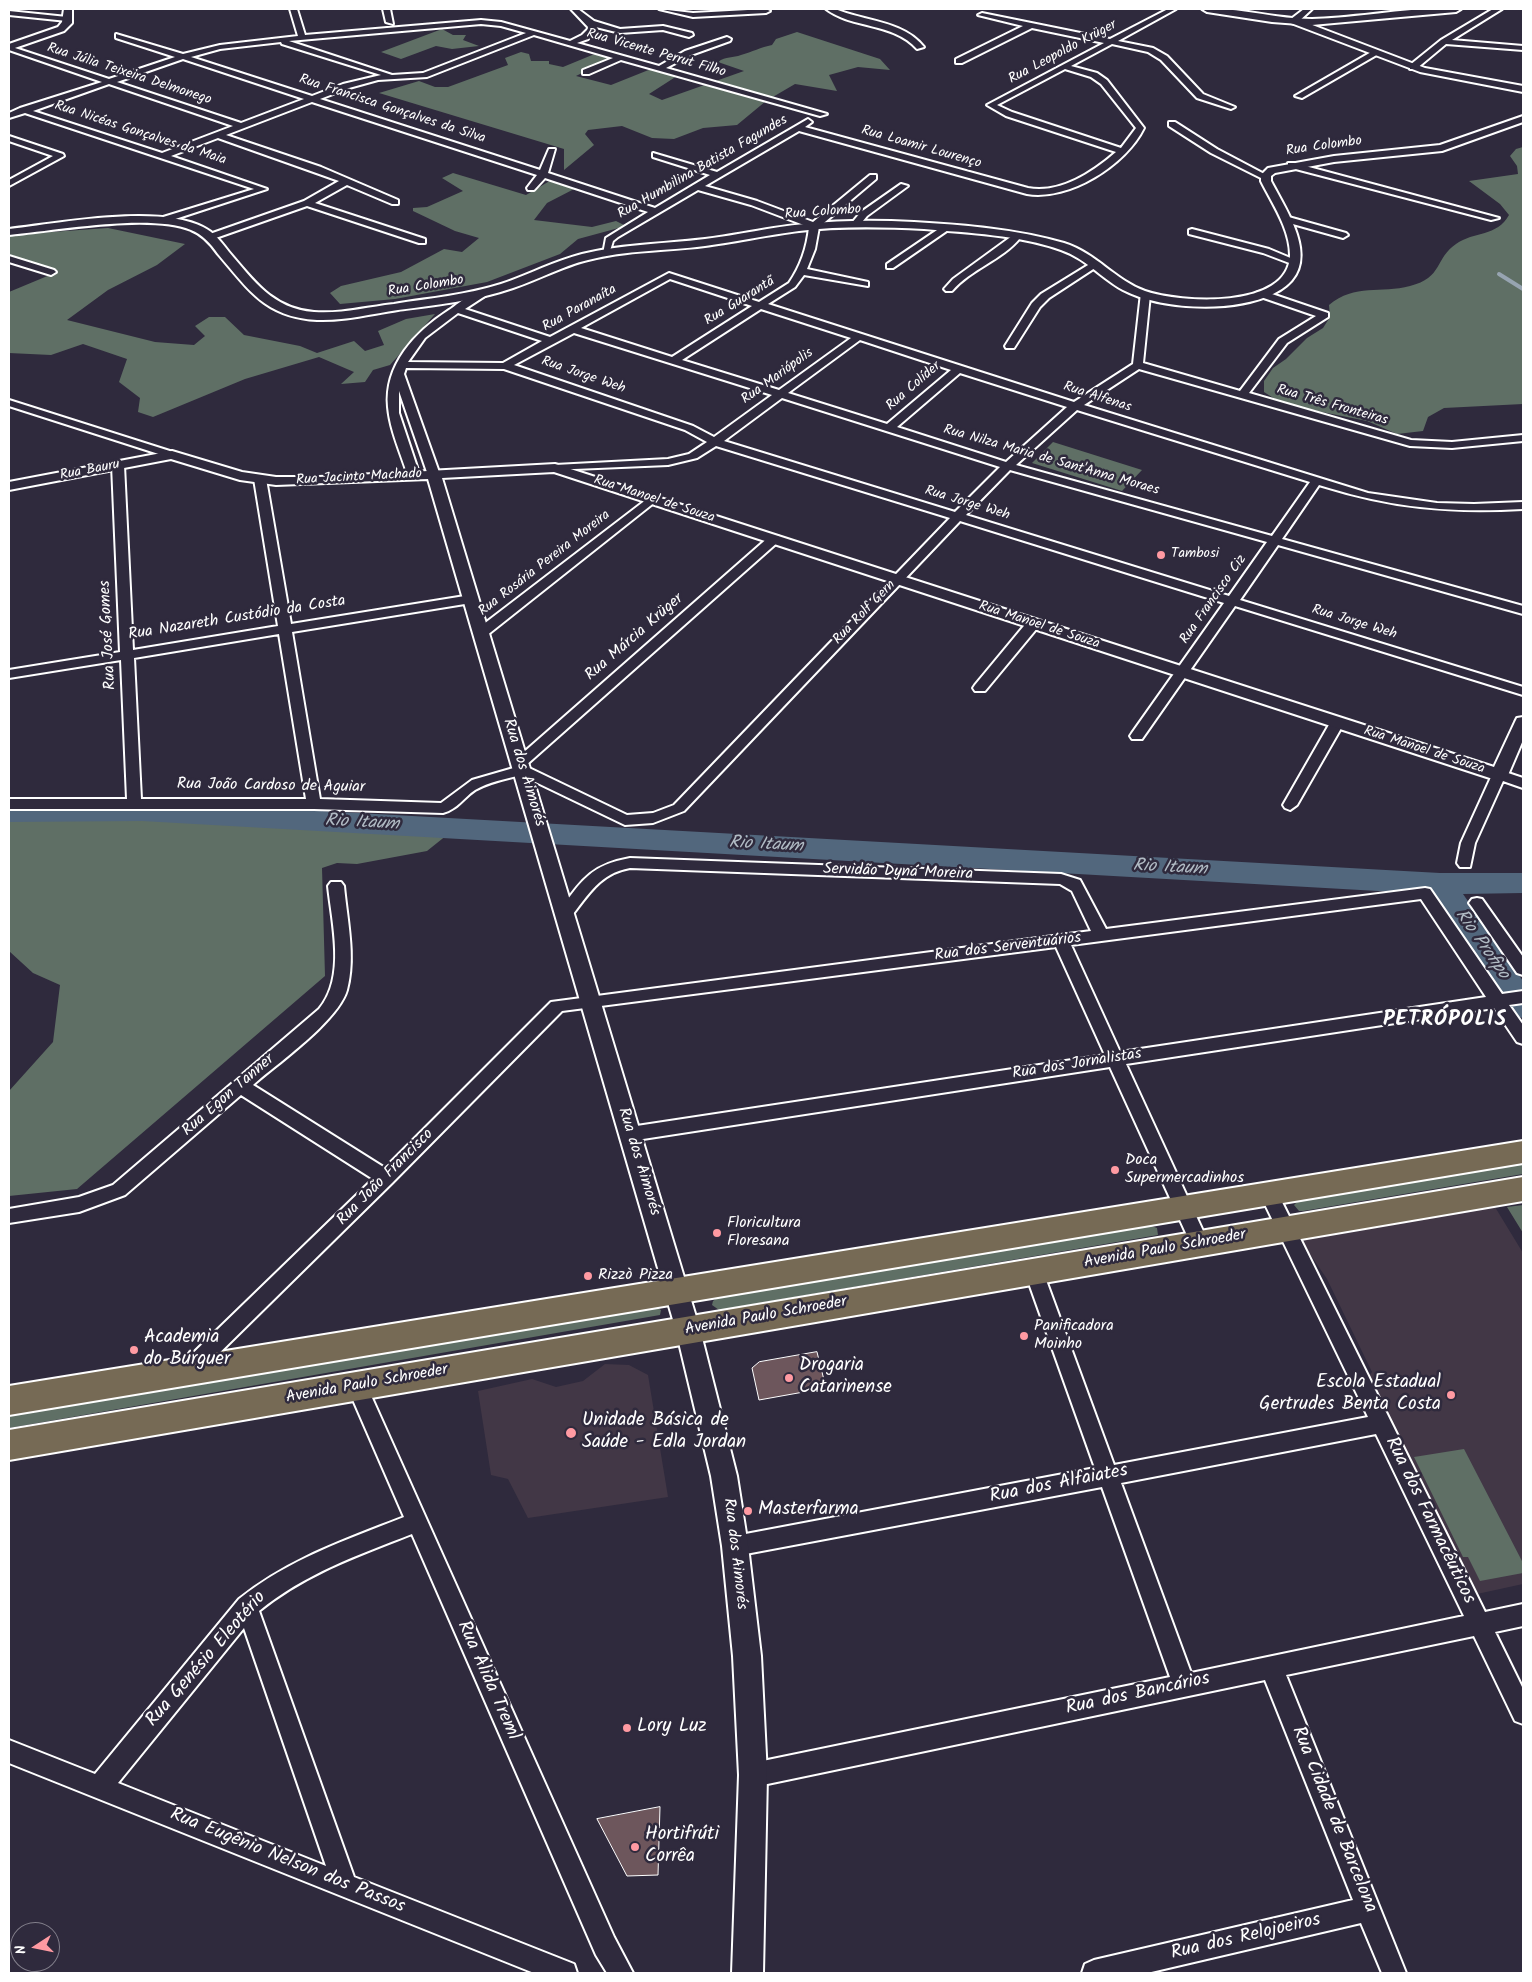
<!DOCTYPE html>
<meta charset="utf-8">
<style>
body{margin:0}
#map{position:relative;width:1532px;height:1982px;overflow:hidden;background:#2f2a3d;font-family:Kalam,sans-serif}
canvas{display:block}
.frame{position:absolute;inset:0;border:10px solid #fff;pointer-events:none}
.north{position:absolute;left:10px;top:1922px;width:50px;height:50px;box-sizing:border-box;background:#2f2a3d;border:1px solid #827f8b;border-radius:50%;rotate:259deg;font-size:14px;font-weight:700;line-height:20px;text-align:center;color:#fff}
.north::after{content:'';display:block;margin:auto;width:18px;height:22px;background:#ff9aa2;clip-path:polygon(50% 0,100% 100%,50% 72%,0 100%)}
</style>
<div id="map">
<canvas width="1532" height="1982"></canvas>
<div class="frame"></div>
<div class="north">N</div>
</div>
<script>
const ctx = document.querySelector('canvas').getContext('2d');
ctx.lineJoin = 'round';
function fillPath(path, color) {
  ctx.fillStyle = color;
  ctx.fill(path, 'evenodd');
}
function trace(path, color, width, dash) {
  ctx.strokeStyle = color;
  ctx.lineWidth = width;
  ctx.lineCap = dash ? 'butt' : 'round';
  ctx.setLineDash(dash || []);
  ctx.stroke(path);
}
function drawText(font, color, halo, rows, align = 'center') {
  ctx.font = font + ' Kalam,sans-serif';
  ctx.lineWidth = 5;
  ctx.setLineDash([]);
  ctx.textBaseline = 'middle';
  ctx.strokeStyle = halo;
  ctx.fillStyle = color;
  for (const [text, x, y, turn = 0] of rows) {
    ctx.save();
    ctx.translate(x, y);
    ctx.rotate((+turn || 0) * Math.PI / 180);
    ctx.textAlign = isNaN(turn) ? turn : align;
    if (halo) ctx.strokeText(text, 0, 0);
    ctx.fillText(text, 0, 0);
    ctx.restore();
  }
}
fillPath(new Path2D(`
 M1495,1207L1523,1253V1584L1477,1594L1369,1376L1372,1372L1327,1279L1301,1241Z
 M605,1364L629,1365L648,1375L668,1497L528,1518L508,1479L491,1475L478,1391L532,1379L556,1387L583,1381Z`), '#423746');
fillPath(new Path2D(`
 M442,29L453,35H466L463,40L479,46L452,49L436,46L401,59L381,52Z
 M797,32L880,59L890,70L858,67L829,75L837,91L795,84L766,101L737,125L703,128L674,139L652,138L622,126L588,130L585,134L594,145L564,170V149L379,93L419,81L435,87H448L508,65L505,58L521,52L529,54L531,61H549V64L563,67L597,53L614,57L576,76L611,85L651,69L677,76L649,94L662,100L744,71L718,62C726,56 733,58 741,55C752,52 761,47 772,45L776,39Z
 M1523,147V404L1444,408L1428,417L1423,431L1397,434L1367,421L1302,408L1275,399L1264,392V381L1273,368L1286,359L1307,338L1323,328L1330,317L1329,305C1355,283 1381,294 1410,286C1443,278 1435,258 1456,244C1474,231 1497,237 1509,215L1500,204L1469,181L1518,174L1517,166L1510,156L1516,149Z
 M453,173L526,195L553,179L578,187L547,203L534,220L592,227L616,221L626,226L578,239L560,254L487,282L395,299L340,304L330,293L341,286L401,272L444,249L462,252L479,238L455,231L413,211V208L427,207L463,191L442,178Z
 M108,228L185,244L157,265L108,290L67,320L155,342L194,345L205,336L195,326L209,317H225L244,335L300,346L317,353L354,341L365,351L384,345L378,331L406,319L435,314L390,365L373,370L365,382L341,384L354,372L319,357L245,379L153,417L138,412L140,398L119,382L127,359L83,344L51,355L9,353V292L57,272L9,254V235Z
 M1053,442L1142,470L1122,491L1032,463Z
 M111,816L224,819L401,830L404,835H447L427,851L357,864L337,863L322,868L325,976L77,1189L9,1196V1091L53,1042L60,985L33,973L9,951V817Z
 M1523,1163V1174L1303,1211H1299L1294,1205L1298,1201Z
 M1523,1205V1233L1507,1207Z
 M1149,1225L1157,1228L1158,1235L719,1310L712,1305L713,1301L717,1298Z
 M656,1307L661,1310L660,1315L9,1428V1415Z
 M1464,1449L1523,1563V1573L1480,1581L1468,1557H1463L1414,1457Z`), '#5f6f65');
trace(new Path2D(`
 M1499,274L1523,289`), '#97a4b1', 4);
fillPath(new Path2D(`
 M142,801L1440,873H1523V893L1463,894L1523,981V1018L1511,1015L1431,894L142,821L9,822V802Z`), '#52677d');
const building = new Path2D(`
 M817,1352L826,1388L759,1400L752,1368L759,1362Z
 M660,1807L658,1875L627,1876L597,1819Z`);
fillPath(building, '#6d565c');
trace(building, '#fff', 1);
const minor = new Path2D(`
 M290,9H297L305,35L481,20L501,22L570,41L582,35L589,28L571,9H578L594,21L620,29L663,26L692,33L693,35L689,37L663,30L620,33L596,27L588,39L577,43L659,66L685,51L727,37L731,39L730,41L691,55L666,68L827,114L820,116L621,60L589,74H583V70L613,58L534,35L427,77L378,80L349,88L320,99L540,170L549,149H555L548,173L655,208L710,175L653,157V153L717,172L808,119L812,122L805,127L1028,188C1060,194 1093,172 1116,152L1006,116L987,105L1104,43L1032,28L962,63H956V59L1023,26L978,15L982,13L1110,39L1168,9H1176L1118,41L1153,48L1167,56L1203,94L1235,107L1231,109L1197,98L1161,60L1148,52L1112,44L1071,66L1097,73L1107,80L1144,128C1126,165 1069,201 1027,194L799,131L705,186L757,201L813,222L870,175H876V179L819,227L815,249L807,269L868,282V286L804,275L795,287L768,304L1074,402L1133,364L1141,293L1150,295L1143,363L1240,391L1279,339L1316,316L1258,296V292H1266L1328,313V317L1287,343L1249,393L1411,440L1452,442L1523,435V441L1452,448L1410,446L1139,369L1084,405L1368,493L1437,503L1474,504L1523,502V509C1447,513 1393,508 1319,485L1282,539L1523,606V614L1278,545L1240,600L1523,687V695L1235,606L1142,739H1132L1130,736L1132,733L1224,603L960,521L684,811L653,823L625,825L521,775C505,779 489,782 475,790C463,798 458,809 443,813L314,809H9V799H127L121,660L9,678V670L120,652L112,465L114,463L118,462L124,465L133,650L278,626L254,479L260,476L266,479L291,624L471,595L477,599L471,603L292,632L320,799L441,803L472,780L517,767L513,763L515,760L770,536H778L780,539L778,542L525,766L627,815L653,813L674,805L950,518L716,446L697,458L668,465L551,470V466L555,465L668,459L689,454L707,442L685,430L504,369L406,368L404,374L440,475L434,478L428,475L399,391V413L420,476L414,479L408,476C401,454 390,430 388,407C384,365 415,332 449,310C458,304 477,287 488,290V294L465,309L550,337L669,273L759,302L789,283C800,267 807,248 809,227L751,205L698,190L618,237L613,241L609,254H603L606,238L648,212L545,178L534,190H528L527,188L537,175L312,102L226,135L321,167L398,200V204H392L347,185L315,203L425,239V243H419L307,206L210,240L207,239V235L304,201L339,181L218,138L171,156L267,189L163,223L158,220L160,218L254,189L25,113L9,118V113L20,108L102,82L9,50V46L109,79L175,57L116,38V34L183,54L220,45L298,36ZM481,24L501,26L526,33L423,73L392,75L289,41ZM281,42L282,44L381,75L343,84L312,96L191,57L220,49ZM183,59L304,99L241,123L117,82ZM1065,69L1091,77L1101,84L1136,128L1121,148L1012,112L997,105ZM109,84L233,126L162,153L33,111ZM670,279L752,306L672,357L581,328ZM761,309L851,338L779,390L682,360ZM458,313L542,341L503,363L408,362L425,338ZM574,333L772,395L714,437L693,426L514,365ZM860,340L951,370L887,424L788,393ZM960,373L1067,407L1006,462L897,427ZM782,398L1000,467L955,512L724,441ZM1077,410L1310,482L1272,536L1016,465ZM1010,470L1267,542L1229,596L966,515ZM279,634L306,799H141L134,658Z
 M383,9H390L393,24L386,22Z
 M659,9L693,13L766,9L770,11L766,13L693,17Z
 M826,9H835C864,21 904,21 924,47L917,49C893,22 852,29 826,9Z
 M1304,9H1312L1297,23H1291V19Z
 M1493,9H1502L1452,40L1523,46V50L1446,44L1416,69H1410V65L1441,40Z
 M9,11L67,17L71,19L67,21L9,15Z
 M1373,51L1380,53L1302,98L1295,96Z
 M1169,122H1175L1217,149L1270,177L1263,179L1211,153L1169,126Z
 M9,136L63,154L64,156L9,186V180L53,156L9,141Z
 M1288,163H1294L1499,218L1491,220L1288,167Z
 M901,184L908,186L867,216L858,227H852L850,225L861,212Z
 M1285,216L1346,233L1348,235L1343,238L1282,221V217Z
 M943,226L951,228L893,268H887V264Z
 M1192,229L1269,249L1300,262L1292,264L1263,253L1189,234V230Z
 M1012,236L1020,238C1002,260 971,269 952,291H946L944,289L953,279Z
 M9,256L54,270L56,272L51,275L9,262Z
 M1093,262L1101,264L1049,298L1040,307L1014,348H1006L1005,346L1032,303L1041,294Z
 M9,400L176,453L178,455L176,457H168L9,406Z
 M651,496L657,500L655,502L486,636H476L475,633L476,630Z
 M1033,620L1039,624L1038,627L985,691H975L973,688L975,685L1028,621Z
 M1337,719L1344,723L1297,805L1290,810L1285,808L1283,805L1330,723Z
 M1499,770L1523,778V788L1503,781L1475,843L1470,867H1460L1457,863L1461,843L1492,775Z
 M630,858L1061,874L1080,880L1106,929L1425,888L1430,889L1502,994L1523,991V1003L1509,1005L1523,1025V1044L1517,1042L1494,1008L1126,1064L1209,1244L1207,1249L1200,1252L1193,1249L1191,1244L1110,1067L630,1141L624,1139L621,1134L624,1129L630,1127L1105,1055L1056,947L562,1011L392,1183L198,1374L191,1377L184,1374L181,1368L184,1362L373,1179L241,1095L125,1195L79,1212L9,1223V1209L79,1197L113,1185L319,1009C346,977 332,924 328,886L331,882H341L344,886C347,919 356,957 347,990C338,1021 278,1063 253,1085L385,1168L551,1002L1091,931L1072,891L1060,884L630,868C600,873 588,895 570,918H560L557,914L560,910C582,880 591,865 630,858ZM1421,899L1486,997L1120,1052L1071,945Z
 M1477,898L1482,899L1523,957V975L1517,973L1472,907L1469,903L1472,899Z
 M1269,1187L1275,1189L1278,1194L1485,1612L1523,1604V1626L1495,1632L1523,1689V1724L1515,1721L1474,1636L1286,1675L1406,1973H1382L1361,1923L1147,1973H1082L1085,1964L1094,1960L1353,1900L1265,1680L753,1787L745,1783L741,1775L745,1767L753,1763L1170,1677L1102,1487L735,1556L727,1553L724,1546L727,1539L735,1536L1095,1468L1025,1272L1027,1266L1034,1264L1041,1266L1043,1272L1114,1465L1368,1417L1260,1194L1263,1189ZM1376,1434L1464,1616L1191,1673L1121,1483Z
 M357,1377L364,1380L614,1937L633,1973H607L596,1955L412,1534C358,1555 304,1574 259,1611L354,1877L574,1964L577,1973H534L9,1763V1740L95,1774L239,1599C289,1559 346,1540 404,1517L347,1386L350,1380ZM244,1628L326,1866L118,1783Z`);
const tertiary = new Path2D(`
 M64,9H72V23L64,31L9,50V44L58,27L62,22Z
 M1294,18L1425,68L1523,86V92L1420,72L1291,23L1289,21Z
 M1523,116V122L1442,151L1334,162L1275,173L1271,176V181C1290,217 1326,269 1273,294C1233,313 1161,310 1123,290C1101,278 1085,258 1061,250C1019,235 969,233 924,229C882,227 840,226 799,231C767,235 736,242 705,246C666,251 626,250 588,260C562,266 538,280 513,288C475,301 436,305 398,310C371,314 344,321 317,320C265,317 249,290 218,254C211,244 202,234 191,230C149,213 55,231 9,235V229C59,223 159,204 203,227C214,232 222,243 229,252C254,281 273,309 314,312C341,314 367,307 394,304C430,298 466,295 501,284C528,275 554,261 582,254C622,244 664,244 705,239C738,235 771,227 805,224C841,220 878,220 914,222C964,225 1017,229 1064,243C1096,253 1115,280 1145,291C1180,303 1289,310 1290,255C1290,229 1272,203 1261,181V175L1268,168L1334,156L1440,145Z
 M172,451L242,472L276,477H319L555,464L1494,767L1515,722L1517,718L1523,717V740L1508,775L1505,779L1499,781L554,472L442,478L700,1330L737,1476L748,1546L761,1656L767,1775L763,1973H732L739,1775L733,1656L722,1546L711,1476L676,1330L428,479L276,485L240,480L171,459L9,490V482Z`);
const secondary = new Path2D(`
 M1202,9C1239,7 1275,19 1312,19C1362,18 1411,6 1461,9L1456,12L1312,25L1272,22L1207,12Z`);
const primary = new Path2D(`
 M1523,1141V1163L9,1415V1386Z
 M1523,1177V1201L9,1460V1430Z`);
trace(minor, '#fff', 4);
trace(tertiary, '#fff', 4);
trace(secondary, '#fff', 4);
trace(primary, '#fff', 4);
fillPath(minor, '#2f2a3d');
fillPath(tertiary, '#2f2a3d');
fillPath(secondary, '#2f2a3d');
fillPath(primary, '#766a55');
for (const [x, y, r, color] of [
 [1161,555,5,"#ff9aa2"],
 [1115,1170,5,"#ff9aa2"],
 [717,1233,5,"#ff9aa2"],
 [588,1276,5,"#ff9aa2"],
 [1024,1336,5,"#ff9aa2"],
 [134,1350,5,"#ff9aa2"],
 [789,1378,5,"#ff9aa2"],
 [1451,1395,5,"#ff9aa2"],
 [571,1433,6,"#ff9aa2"],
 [748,1511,5,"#ff9aa2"],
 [627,1728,5,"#ff9aa2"],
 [635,1847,5,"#ff9aa2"]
]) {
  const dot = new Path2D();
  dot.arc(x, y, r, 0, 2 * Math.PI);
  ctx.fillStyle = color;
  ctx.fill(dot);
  trace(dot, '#2f2a3d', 2);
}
drawText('14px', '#fff', '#2f2a3d', [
 ["Rua Leopoldo Krüger",1063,53,-28],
 ["Rua Vicente Perrut Filho",656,54,16],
 ["Rua Júlia Teixeira Delmonego",129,75,18],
 ["Rua Francisca Gonçalves da Silva",392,110,18],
 ["Rua Nicéas Gonçalves da Maia",140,134,18],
 ["Rua Colombo",1324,147,-8],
 ["Rua Loamir Lourenço",921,148,16],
 ["Rua Humbilina Batista Fagundes",703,168,-30],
 ["Rua Colombo",823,213,-4],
 ["Rua Colombo",426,287,-9],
 ["Rua Guarantã",740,302,-32],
 ["Rua Paranaíta",580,309,-29],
 ["Rua Jorge Weh",583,376,19],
 ["Rua Mariópolis",778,377,-36],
 ["Rua Colíder",914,387,-41],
 ["Rua Alfenas",1097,398,18],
 ["Rua Três Fronteiras",1332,406,16],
 ["Rua Nilza Maria de Sant'Anna Moraes",1051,461,16],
 ["Rua Bauru",90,471,-11],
 ["Rua Jacinto Machado",359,478,-3],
 ["Rua Manoel de Souza",654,500,18],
 ["Rua Jorge Weh",967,504,17],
 ["Rua Rosária Pereira Moreira",545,564,-38],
 ["Rua Francisco Ciz",1214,600,-55],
 ["Rua Rolf Gern",865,613,-46],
 ["Rua Jorge Weh",1354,623,17],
 ["Rua Manoel de Souza",1039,626,18],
 ["Rua Manoel de Souza",1424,751,18]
]);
drawText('14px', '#fff', '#2f2a3d', [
 ["Tambosi",1171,555]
], 'left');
drawText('16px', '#fff', '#2f2a3d', [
 ["Rua Nazareth Custódio da Costa",237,619,-9],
 ["Rua José Gomes",109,635,-93],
 ["Rua Márcia Krüger",635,638,-41],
 ["Rua dos Aimorés",523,773,73],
 ["Rua João Cardoso de Aguiar",271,787,1],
 ["Servidão Dyná Moreira",898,873,2],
 ["Rua dos Serventuários",1008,948,-7],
 ["Rua dos Jornalistas",1077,1065,-9],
 ["Rua Egon Tanner",229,1096,-41],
 ["Rua dos Aimorés",638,1162,73],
 ["Rua João Francisco",386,1178,-45],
 ["Avenida Paulo Schroeder",1165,1250,-10],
 ["Avenida Paulo Schroeder",766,1317,-10],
 ["Avenida Paulo Schroeder",367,1385,-10],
 ["Rua dos Aimorés",734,1554,83]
]);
drawText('16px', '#fff', '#2f2a3d', [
 ["Doca",1125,1161],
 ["Supermercadinhos",1125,1179],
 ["Floricultura",727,1224],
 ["Floresana",727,1242],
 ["Rizzò Pizza",598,1276],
 ["Panificadora",1034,1327],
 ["Moinho",1034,1345]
], 'left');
drawText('italic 18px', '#b1bbc4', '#2f2a3d', [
 ["Rio Itaum",362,824,3],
 ["Rio Itaum",766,846,3],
 ["Rio Itaum",1170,869,3],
 ["Rio Profipo",1481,945,55]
]);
drawText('19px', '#fff', '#2f2a3d', [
 ["Academia",144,1339],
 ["do Búrguer",144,1361],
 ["Drogaria",799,1367],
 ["Catarinense",799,1389],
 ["Escola Estadual",1441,1384,"right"],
 ["Gertrudes Benta Costa",1441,1406,"right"],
 ["Unidade Básica de",582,1422],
 ["Saúde - Edla Jordan",582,1444],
 ["Masterfarma",758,1511],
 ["Lory Luz",637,1728],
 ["Hortifrúti",645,1836],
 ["Corrêa",645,1858]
], 'left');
drawText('19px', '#fff', '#2f2a3d', [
 ["Rua dos Alfaiates",1059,1485,-11],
 ["Rua dos Farmacêuticos",1429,1521,64],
 ["Rua Genésio Eleotério",207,1660,-49],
 ["Rua Alida Treml",487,1681,66],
 ["Rua dos Bancários",1138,1695,-12],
 ["Rua Cidade de Barcelona",1333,1820,68],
 ["Rua Eugênio Nelson dos Passos",287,1862,22],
 ["Rua dos Relojoeiros",1246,1938,-13]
]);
ctx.letterSpacing = '1px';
drawText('bold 21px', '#fff', '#2f2a3d', [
 ["PETRÓPOLIS",1445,1021]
]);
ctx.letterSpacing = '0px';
</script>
